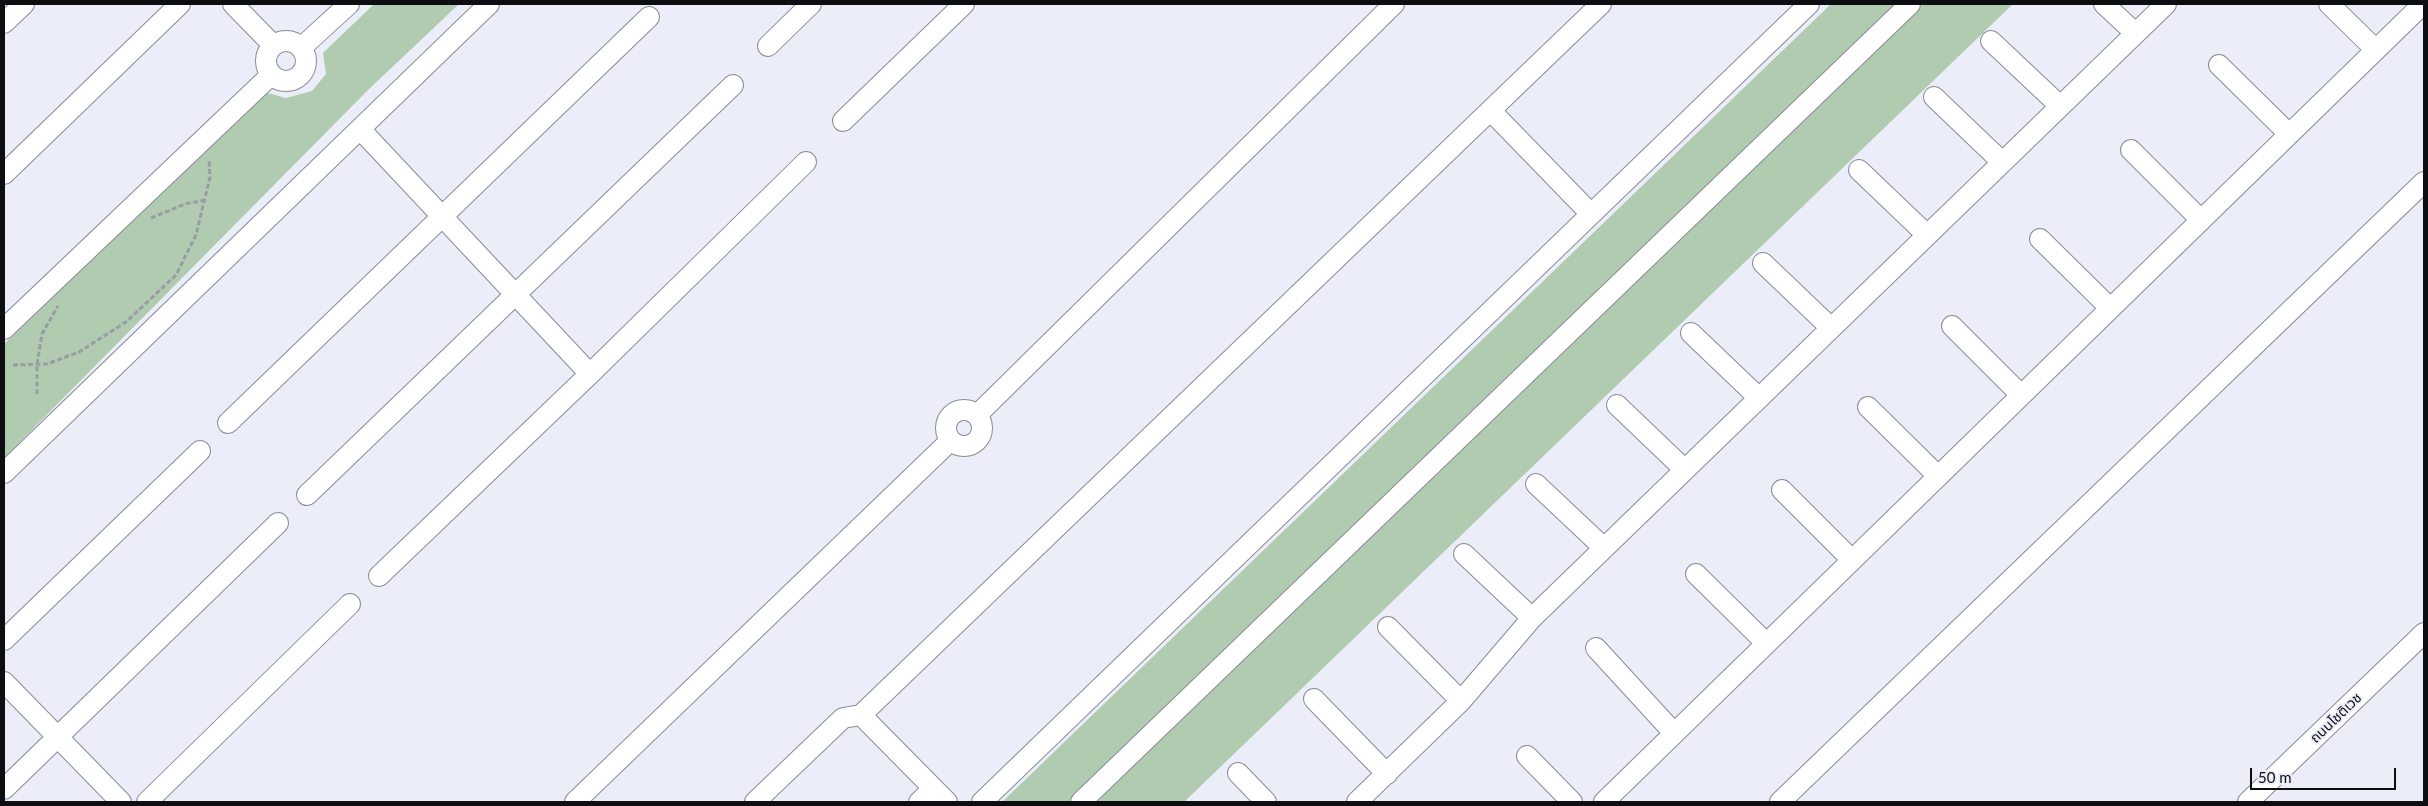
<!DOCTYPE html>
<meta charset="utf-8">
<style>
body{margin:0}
#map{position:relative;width:2428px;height:806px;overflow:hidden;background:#ebeef8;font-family:Lato,sans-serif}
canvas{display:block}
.frame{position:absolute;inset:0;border:5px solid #0d0e12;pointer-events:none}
.scale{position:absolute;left:2250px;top:768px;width:146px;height:22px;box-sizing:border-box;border:2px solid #0d0e12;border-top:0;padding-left:6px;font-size:15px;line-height:18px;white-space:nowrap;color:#0d0e12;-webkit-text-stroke:4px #ebeef8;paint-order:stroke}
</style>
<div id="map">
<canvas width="2428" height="806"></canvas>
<div class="frame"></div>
<div class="scale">50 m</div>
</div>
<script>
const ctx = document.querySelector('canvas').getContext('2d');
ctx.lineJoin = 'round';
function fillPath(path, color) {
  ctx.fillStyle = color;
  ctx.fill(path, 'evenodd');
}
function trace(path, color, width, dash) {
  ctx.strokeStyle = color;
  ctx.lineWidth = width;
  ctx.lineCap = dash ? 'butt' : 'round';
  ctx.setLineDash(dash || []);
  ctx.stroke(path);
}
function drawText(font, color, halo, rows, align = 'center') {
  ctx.font = font + ' Lato,"Noto Sans Thai",sans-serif';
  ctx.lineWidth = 4;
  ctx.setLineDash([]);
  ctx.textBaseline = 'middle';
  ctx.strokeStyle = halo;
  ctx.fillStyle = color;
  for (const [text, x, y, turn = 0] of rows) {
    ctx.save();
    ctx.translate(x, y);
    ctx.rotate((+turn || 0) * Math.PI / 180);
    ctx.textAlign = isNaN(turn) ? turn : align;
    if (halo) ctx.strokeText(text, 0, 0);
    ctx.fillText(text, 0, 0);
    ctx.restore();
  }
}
fillPath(new Path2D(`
 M374,4H459L368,90L4,458V344L264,92L286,98L312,91L326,74L323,53Z
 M1831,4H2013L1184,802H1002Z`), '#b0cbb0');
const street = new Path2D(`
 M233,4L273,45
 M2104,4L2135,33
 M2329,4L2376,50
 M4,23L24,4
 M1991,41L2060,106
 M266 61a20 20 0 1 1 40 0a20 20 0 1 1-40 0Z
 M768,46L811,4
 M302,47L349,4
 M2219,65L2289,134
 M1934,97L2002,162
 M1491,111L1591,214
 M843,121L964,4
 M360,129L590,374
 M2131,150L2201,220
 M1859,170L1927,235
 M4,174L180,4
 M2040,239L2110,308
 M1763,263L1831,328
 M1952,326L2021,395
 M4,329L271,75
 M1691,333L1759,398
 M1617,405L1685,470
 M1868,407L1938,476
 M946 428a18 18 0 1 1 36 0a18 18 0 1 1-36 0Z
 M977,415L1394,4
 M228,423L649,17
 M4,473L489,4
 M1536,484L1604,548
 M1782,490L1852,560
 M307,495L733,85
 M1464,554L1532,618
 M1696,574L1766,643
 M379,576L590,374L806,162
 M1388,627L1461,701
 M4,640L200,451
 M1596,648L1673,732
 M4,682L121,802
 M1314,699L1387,774
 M861,715L947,802
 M1527,756L1572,802
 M1238,773L1266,802
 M4,789L278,523
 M147,802L350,604
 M575,802L950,441
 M755,802L843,718L861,715L1601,4
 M919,802L933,789
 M982,802L1809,4
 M1081,802L1910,4
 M1357,802L1461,701L1532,618L2166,4
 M1604,802L2423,4
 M1780,802L2424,182
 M2248,802L2424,633`);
trace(street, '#898c95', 22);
trace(new Path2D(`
 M151,218L185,204L205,200
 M13,365L47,364L79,352L126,322L176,275L196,235L210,177L209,159
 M37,394V364L42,334L58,306`), '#9a9ca4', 3, [5, 2.5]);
trace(street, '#fff', 20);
drawText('14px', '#0d0e12', '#ebeef8', [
 ["ถนนโชติเวช",2336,718,-44]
]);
</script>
